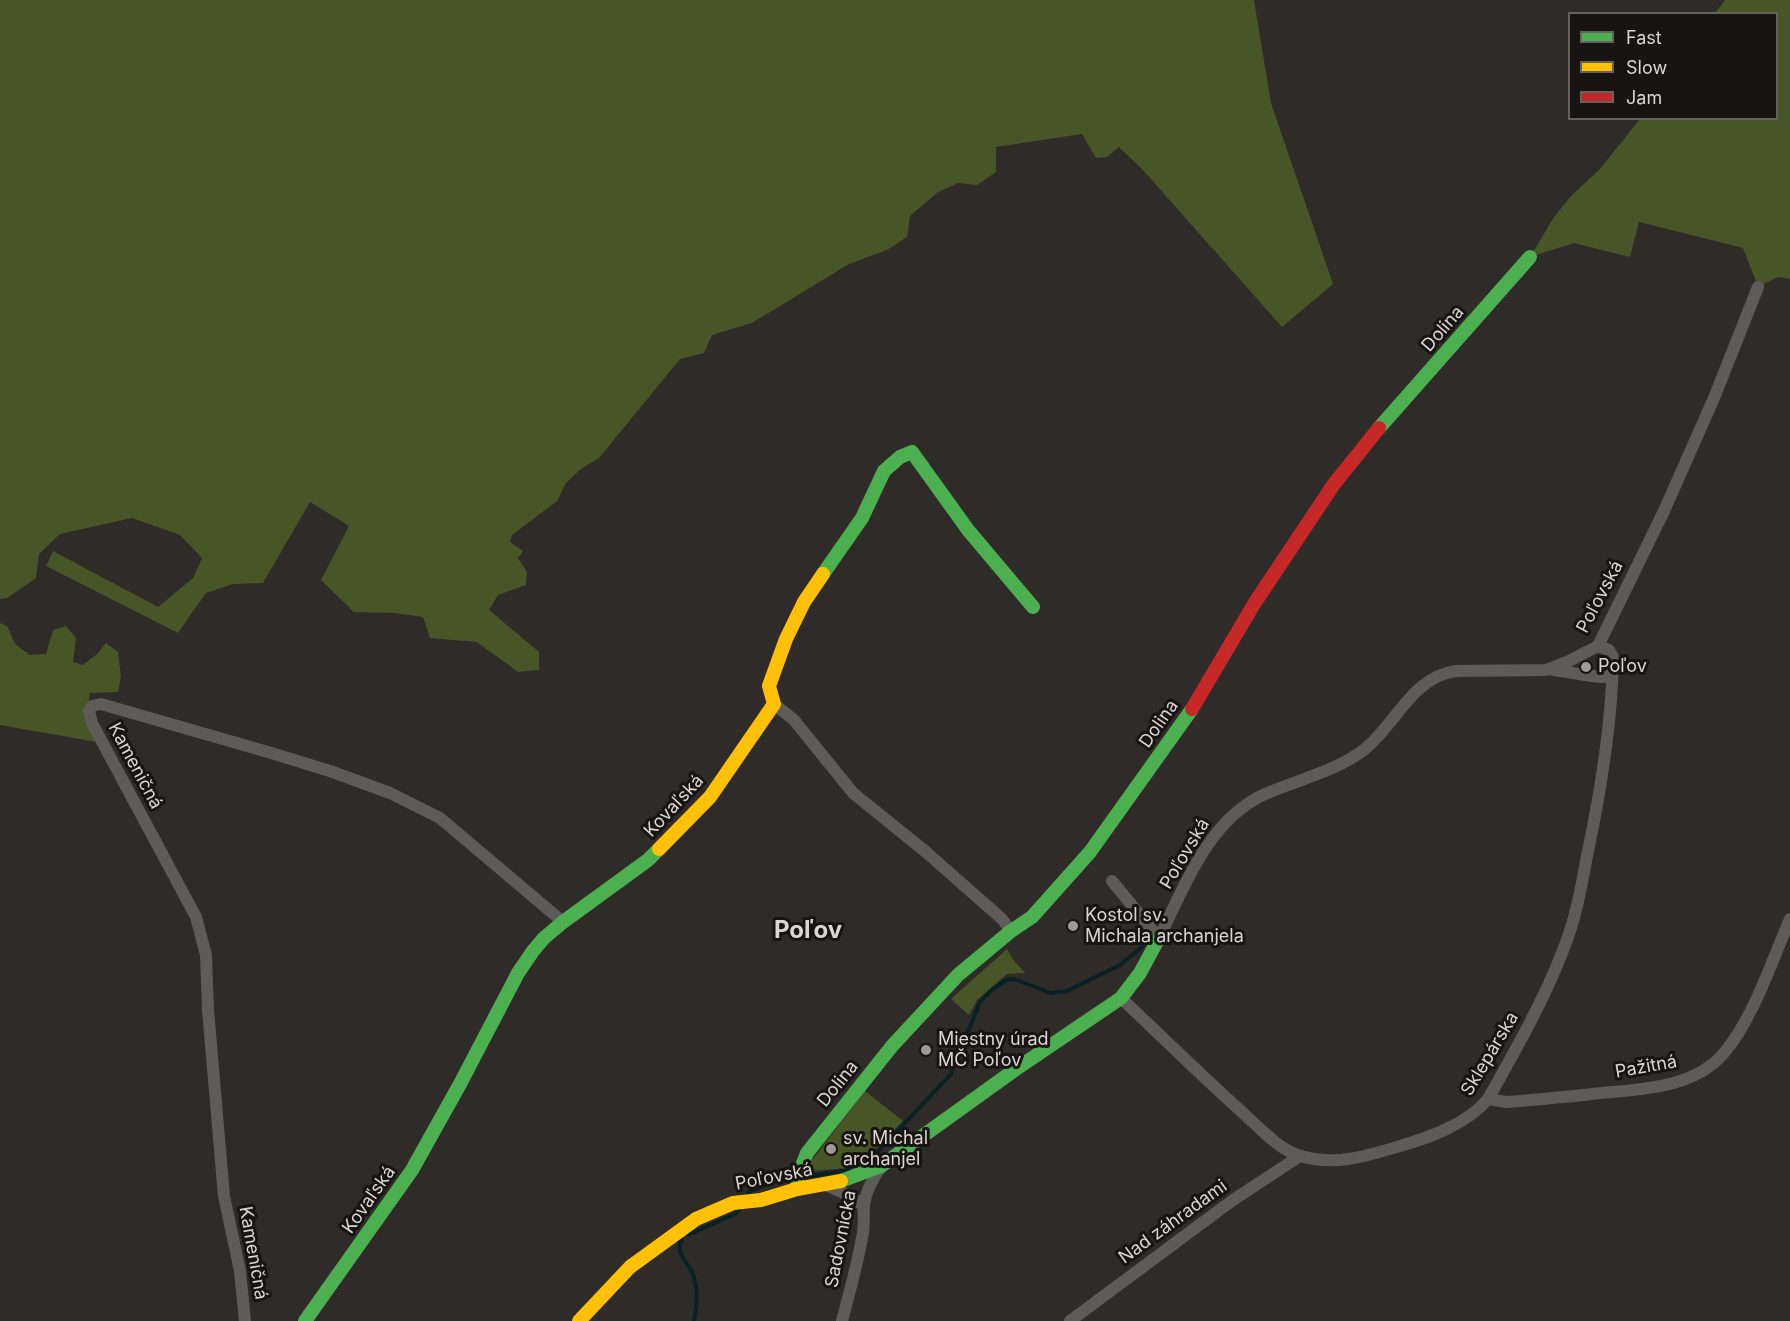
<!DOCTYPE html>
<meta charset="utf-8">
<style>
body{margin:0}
#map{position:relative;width:1790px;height:1321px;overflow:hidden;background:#2f2b29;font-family:Inter,sans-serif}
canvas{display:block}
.legend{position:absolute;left:1568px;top:12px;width:210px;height:108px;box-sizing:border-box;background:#171412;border:2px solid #65625f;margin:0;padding:8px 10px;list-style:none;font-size:18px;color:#dbd6d3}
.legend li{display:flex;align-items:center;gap:12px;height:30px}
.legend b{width:30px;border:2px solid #65625f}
</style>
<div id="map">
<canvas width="1790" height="1321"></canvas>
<ul class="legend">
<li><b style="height:8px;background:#4caf50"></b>Fast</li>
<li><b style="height:8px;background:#ffc107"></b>Slow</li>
<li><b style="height:8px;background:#c62828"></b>Jam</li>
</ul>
</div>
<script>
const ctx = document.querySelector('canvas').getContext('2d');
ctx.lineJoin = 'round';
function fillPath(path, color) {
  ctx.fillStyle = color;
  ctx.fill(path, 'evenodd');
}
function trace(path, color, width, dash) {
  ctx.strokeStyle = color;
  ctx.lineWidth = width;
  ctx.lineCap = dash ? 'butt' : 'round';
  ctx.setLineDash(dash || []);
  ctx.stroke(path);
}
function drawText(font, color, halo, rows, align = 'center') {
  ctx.font = font + ' Inter,sans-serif';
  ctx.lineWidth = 6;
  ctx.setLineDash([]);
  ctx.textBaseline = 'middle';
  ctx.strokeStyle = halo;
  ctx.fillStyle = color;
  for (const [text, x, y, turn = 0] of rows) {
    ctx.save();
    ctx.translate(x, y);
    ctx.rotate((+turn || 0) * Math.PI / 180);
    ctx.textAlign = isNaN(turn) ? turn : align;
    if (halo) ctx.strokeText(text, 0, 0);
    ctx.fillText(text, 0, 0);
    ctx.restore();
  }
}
fillPath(new Path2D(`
 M0,0H1254L1271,103L1333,284L1282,327L1142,169L1119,147L1107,157L1096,158L1082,134L996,147V172L977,185L958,183L938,192L910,216L907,237L887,250L849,264L752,323L712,335L704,353L680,359L599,458L581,469L566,483L557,501L512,535L510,542L523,551L518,558L527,572L526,585L498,595L489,610L539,652V670L518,672L477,642L430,638L423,617L394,613L354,612L321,580L349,526L310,502L263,583L233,584L206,593L178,633L46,566L53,551L158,607L193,578L202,558L180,535L132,518L60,534L39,554L36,578L7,598L0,599Z
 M1725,0H1790V279L1778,277L1758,287L1743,248L1639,222L1630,257L1574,243L1530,257L1554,217L1571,196L1600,169L1640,119L1776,118V14L1715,13Z
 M0,623L7,626L15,644L30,655L46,654L53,630L66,626L76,638L73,662L83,665L97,654L106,643L118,652L121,677L118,692L90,693L88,706L102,743L0,725Z
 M1007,949L1012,958L1025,973L1007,974L977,1000L969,1015L951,999Z
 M865,1091L903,1121L867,1157L849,1168L809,1171L812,1160Z`), '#485527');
trace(new Path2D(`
 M858,1166L870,1160L951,1074L980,1002L993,989L1006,980L1014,979L1051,993L1067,991L1120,965L1142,947
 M810,1176L849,1170
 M747,1195L749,1192L787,1176
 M688,1235L737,1213L740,1209
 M682,1240L680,1242C678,1257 686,1260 692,1272C699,1287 697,1306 694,1321`), '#092024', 4);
trace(new Path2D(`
 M1553,670C1573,672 1592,678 1612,677
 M774,704L794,720L853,793L926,852L1002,919L1011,931
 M1112,881L1159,938C1185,886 1208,820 1265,794C1297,780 1337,771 1365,749C1397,723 1412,677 1456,671L1546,670L1569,661L1598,646L1664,511L1714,398L1758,287
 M1121,998C1162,1037 1202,1076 1244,1114C1260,1128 1277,1148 1298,1155C1333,1167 1367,1156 1400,1146C1431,1137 1467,1124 1488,1099C1515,1051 1542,1004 1562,953C1575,922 1581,889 1587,856C1601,790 1612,724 1613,657L1609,650L1598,646
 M1488,1099L1506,1102C1535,1100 1564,1097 1592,1094C1636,1089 1693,1090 1724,1053C1753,1019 1772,961 1790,919
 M826,1185L848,1195L864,1206
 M245,1321L240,1271L224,1196L208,1010L206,955L196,917L92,723L89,711L92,706L101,704L268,752L330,771L390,793L440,818L563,922
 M842,1321C849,1294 857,1266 862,1238C865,1227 863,1217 864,1205C866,1191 873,1178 881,1167
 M1070,1321L1233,1200L1300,1156`), '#5e5b59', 12);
trace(new Path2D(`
 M1379,428L1530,257
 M823,574L862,518L884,471L900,457L912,452L968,530L1033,607
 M841,1181L881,1166L1016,1069L1121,998L1140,973L1159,938
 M797,1189V1178L807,1153L892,1046L958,975L1011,931L1032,917L1090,852L1192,709
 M305,1321L412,1170L460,1084L518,973L533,951L544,938L563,922L648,860L659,849`), '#4caf50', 14);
trace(new Path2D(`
 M659,849L710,797L774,704L769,686L786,639L804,602L823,574
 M579,1321L630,1267L696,1219L733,1203L761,1200L797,1189L841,1181`), '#ffc107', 14);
trace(new Path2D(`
 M1192,709L1254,604L1334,484L1379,428`), '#c62828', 14);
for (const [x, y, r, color] of [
 [1586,667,6,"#9f9a98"],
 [1073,926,6,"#9f9a98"],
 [926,1050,6,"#9f9a98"],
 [831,1149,6,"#9f9a98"]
]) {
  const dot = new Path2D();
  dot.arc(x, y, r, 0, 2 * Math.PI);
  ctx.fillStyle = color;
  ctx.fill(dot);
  trace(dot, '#171412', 2);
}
drawText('18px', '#dbd6d3', '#171412', [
 ["Dolina",1443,329,-49],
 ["Poľovská",1600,597,-62],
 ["Dolina",1159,724,-55],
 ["Kameničná",135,766,62],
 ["Kovaľská",674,806,-47],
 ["Poľovská",1185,854,-59],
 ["Sklepárska",1490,1054,-59],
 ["Pažitná",1646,1067,-10],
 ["Dolina",838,1084,-51],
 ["Poľovská",774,1177,-11],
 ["Kovaľská",369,1200,-55],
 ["Nad záhradami",1173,1222,-36],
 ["Sadovnícka",841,1239,-79],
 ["Kameničná",253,1253,80]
]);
drawText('18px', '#dbd6d3', '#171412', [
 ["Poľov",1598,667],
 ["Kostol sv.",1085,916],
 ["Michala archanjela",1085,937],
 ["Miestny úrad",938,1040],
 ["MČ Poľov",938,1061],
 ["sv. Michal",843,1139],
 ["archanjel",843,1160]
], 'left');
drawText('bold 24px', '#dbd6d3', '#171412', [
 ["Poľov",808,931]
]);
</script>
